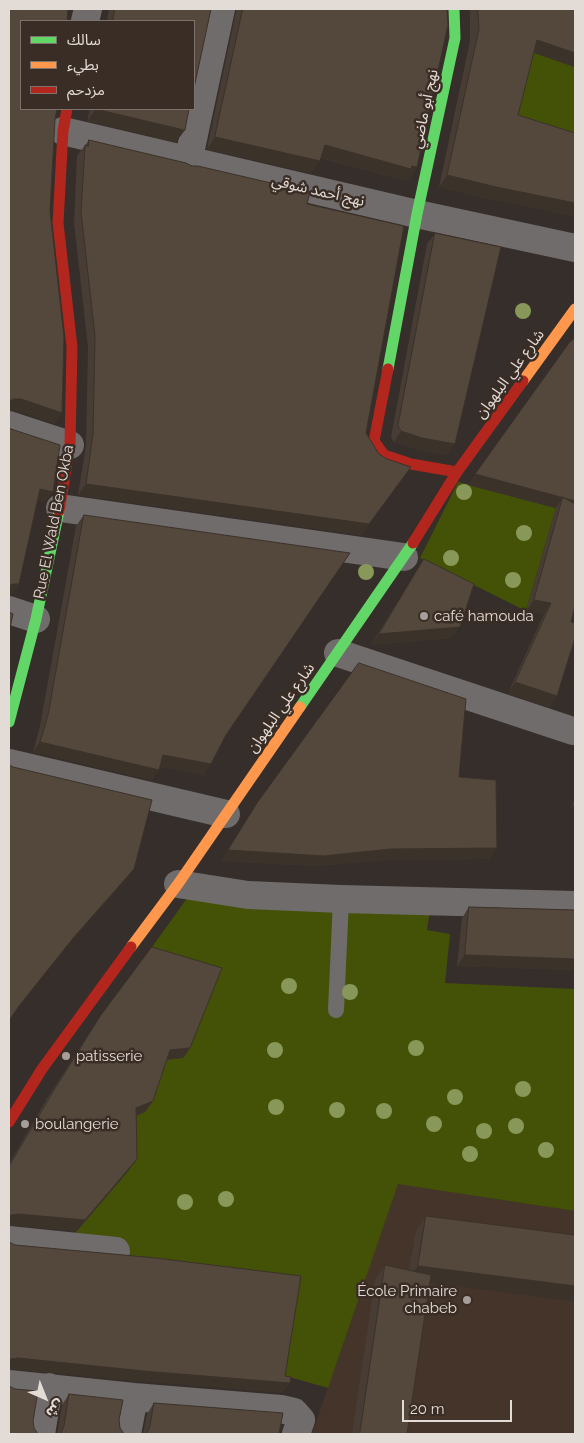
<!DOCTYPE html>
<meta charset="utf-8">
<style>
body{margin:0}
#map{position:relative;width:584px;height:1443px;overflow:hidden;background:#352e2a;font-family:Raleway,"Noto Sans Arabic",sans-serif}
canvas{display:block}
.frame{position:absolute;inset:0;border:10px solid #e3dbd6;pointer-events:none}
.legend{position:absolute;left:20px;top:20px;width:175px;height:90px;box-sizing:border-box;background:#3a2d25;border:1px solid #7e736c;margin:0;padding:6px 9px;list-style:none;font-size:15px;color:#e3dbd6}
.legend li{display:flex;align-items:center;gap:10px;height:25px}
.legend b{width:25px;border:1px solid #7e736c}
.north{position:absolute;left:20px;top:1373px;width:50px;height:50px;-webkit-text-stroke:4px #3a2d25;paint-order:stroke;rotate:136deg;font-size:14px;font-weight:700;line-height:20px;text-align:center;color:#e3dbd6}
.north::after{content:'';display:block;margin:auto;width:18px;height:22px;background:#e3dbd6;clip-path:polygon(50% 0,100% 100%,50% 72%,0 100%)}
.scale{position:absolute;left:402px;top:1400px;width:110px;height:22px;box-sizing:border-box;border:2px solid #e3dbd6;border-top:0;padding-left:6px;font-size:15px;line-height:18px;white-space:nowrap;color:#e3dbd6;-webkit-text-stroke:4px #3a2d25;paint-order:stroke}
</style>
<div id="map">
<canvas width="584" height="1443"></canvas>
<div class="frame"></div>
<ul class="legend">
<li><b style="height:6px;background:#63d668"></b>سالك</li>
<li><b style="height:6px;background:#ff974d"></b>بطيء</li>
<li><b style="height:6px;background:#b3261e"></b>مزدحم</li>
</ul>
<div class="north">ش</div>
<div class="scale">20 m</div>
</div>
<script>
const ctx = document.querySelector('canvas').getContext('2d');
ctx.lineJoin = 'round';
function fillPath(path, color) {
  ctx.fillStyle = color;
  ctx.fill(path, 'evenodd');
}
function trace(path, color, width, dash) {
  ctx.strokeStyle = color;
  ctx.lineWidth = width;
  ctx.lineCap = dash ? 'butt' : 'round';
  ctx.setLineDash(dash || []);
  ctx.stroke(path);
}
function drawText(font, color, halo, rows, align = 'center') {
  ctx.font = font + ' Raleway,"Noto Sans Arabic",sans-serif';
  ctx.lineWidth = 5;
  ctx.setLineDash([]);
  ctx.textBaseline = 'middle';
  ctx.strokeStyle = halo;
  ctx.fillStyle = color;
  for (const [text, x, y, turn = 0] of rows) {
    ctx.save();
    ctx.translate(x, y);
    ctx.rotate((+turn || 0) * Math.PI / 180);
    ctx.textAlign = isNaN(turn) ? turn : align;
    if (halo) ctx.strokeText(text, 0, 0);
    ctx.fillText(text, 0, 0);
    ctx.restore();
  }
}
fillPath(new Path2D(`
 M398,1183L575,1211V1434H312Z`), '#453429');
fillPath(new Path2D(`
 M529,51L575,67V147L510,127Z
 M458,482L556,508L526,611L420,558Z
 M188,897L431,904L427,930L450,934L445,983L575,989V1211L398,1184L328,1388L279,1374L75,1233L129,1170L144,958Z`), '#435207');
trace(new Path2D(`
 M336,1010L341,899`), '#706c6b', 16);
trace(new Path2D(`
 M85,21L88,9
 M63,131L417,214L575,248
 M188,162L221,9
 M9,425L70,445
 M60,508L404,557
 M9,610L36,619
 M338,653L573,731
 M9,763L226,814
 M178,884L248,895L341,899L575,905
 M9,1240L116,1251
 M9,1384L134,1397L281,1409L294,1412L301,1420L296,1434
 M41,1434L49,1387
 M127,1434L134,1397`), '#706c6b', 28);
trace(new Path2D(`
 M388,369L417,214L455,38L454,9
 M300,707L413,543
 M9,722L36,619L59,511`), '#63d668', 11);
trace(new Path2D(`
 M523,381L575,309
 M131,947L178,884L300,707`), '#ff974d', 11);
trace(new Path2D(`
 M388,369L374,441L384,455L411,464L457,472
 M59,511L70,445L72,347L58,223L63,131L67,109
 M413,543L457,472L523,381
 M9,1122L42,1069L131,947`), '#b3261e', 11);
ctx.fillStyle = '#889858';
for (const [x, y] of [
 [523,311],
 [464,492],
 [524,533],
 [451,558],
 [366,572],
 [513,580],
 [289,986],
 [350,992],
 [416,1048],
 [275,1050],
 [523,1089],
 [455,1097],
 [276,1107],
 [337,1110],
 [384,1111],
 [434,1124],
 [516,1126],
 [484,1131],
 [546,1150],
 [470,1154],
 [226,1199],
 [185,1202]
]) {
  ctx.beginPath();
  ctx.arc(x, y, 8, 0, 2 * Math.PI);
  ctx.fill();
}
fillPath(new Path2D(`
 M109,9H211L194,21H107Z
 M236,9H447L417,167L408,179L405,178L403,180L321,158L311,173L207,149L236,12Z
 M470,9H575L534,53L488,199L439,187L470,41Z
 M90,109H189L176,142L87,121Z
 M89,140L192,166L307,204L366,433L362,535L78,495L86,445L88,347L74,223L77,156Z
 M435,233L448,455L415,449L394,442L391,437L427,244Z
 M575,338L571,622L550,707L508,693L544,614L526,611L556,508L468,485Z
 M84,515L226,735L204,775L160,767L152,780L33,752L40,726L76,526Z
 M424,559L452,638L371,645L417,570Z
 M359,663L459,777L489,859L384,860L317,866L221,861L250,814Z
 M575,797V809L571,808Z
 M469,907L575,910V970L457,966L462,918Z
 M101,1015L190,1048L183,1058L167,1060L153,1101L145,1112L136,1116L129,1170L77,1231L9,1225V1164L46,1100Z
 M426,1216L575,1302L429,1283L407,1434H352L375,1280L385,1265L409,1270L416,1231Z
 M69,1394L119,1420L120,1428L124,1434H57L62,1405Z
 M154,1403L279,1434H143L147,1414Z`), '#483d34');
fillPath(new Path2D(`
 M537,40L575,53V67L529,51Z
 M96,109L185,130L176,142L87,121Z
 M215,137L320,161L311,173L207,149Z
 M325,145L412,166L417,167L408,179L405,178L403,180L316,156Z
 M447,175L575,203V217L488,199L439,187Z
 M14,399H21L62,413L55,424L14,410H9V401Z
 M401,431L455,444L448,455L415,449L394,442Z
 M411,467L362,535L78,495L86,484Z
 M475,474L563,497L556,508L468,485Z
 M40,489L53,492L45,502L33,500Z
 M563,497L575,501V514Z
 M13,584H19L12,595H9V586Z
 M534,600L551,603L544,614L526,611Z
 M460,627L452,638L371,645L379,634Z
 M515,682L557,696L550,707L508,693Z
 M40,742L159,770L152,780L33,752Z
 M163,755L211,764L204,775L155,766Z
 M575,802V809L571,808Z
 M497,848L489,859L384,860L317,866L221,861L228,850Z
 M134,869L126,880L66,948L12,1016L19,1006L74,937Z
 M465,955L575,959V970L457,966Z
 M190,1048L183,1058L163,1060L170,1050Z
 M153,1101L145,1112L129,1119L136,1108Z
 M137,1159L129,1170L77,1231L9,1225V1216L11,1215Z
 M418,1266L575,1286V1302L408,1280Z
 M18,1358L290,1383L282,1393L135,1381L9,1369V1360L11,1359Z`), '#3b322a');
const building = new Path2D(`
 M9,9H68L67,21H21V109H57L55,119L50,211L64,337L62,413L21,399H14L9,401Z
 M115,9H211L194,88V21H113Z
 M243,9H447L448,25L417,167L412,166L411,169L325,145L320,161L215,137Z
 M478,9H575V53L537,40L518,115L575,133V203L496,187L447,175L479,29Z
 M96,109H189L185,130Z
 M89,140L186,163L192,166H198L310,192L307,204L404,226L366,433L379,454L387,459L411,467L369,524L86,484L93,434L95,336L81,212L85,145L88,146Z
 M435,233L501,247L455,444L422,438L401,431L398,426Z
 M575,338V501L475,474L569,343Z
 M9,427L11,429L60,445L53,492L40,489L19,584H13L9,586Z
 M563,497L575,504V606L571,622L575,623V638L557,696L515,682L551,603L534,600Z
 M84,515L350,553L226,735L211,764L163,755L159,770L40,742L48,715Z
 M424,559L474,584L460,627L379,634Z
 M9,612L13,614L9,632Z
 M359,663L466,699L459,777L496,780L497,848L391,849L324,856L228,850L257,803Z
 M9,765L13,767L152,800L134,869L74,937L19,1006L9,1021Z
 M469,907L575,910V959L465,955Z
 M152,947L222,968L190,1048L170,1050L153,1101L136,1108L137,1159L85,1220L18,1214L11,1215L9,1216V1166L54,1090L101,1015Z
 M426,1216L575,1235V1286L418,1266Z
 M9,1242L15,1245L156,1258L301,1276L285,1376L291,1377L290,1383L143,1371L18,1358L11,1359L9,1360Z
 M385,1265L431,1275L407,1434H360Z
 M9,1386L15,1389L38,1391L33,1421L34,1428L38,1434H9Z
 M69,1394L123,1400L119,1420L120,1428L124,1434H59L61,1433L64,1426Z
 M154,1403L283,1413L279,1434H145L147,1433L150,1426Z`);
fillPath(building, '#54473c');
trace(building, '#3b322a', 1);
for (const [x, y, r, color] of [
 [424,616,5,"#a69e9a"],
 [66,1056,5,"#a69e9a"],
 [25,1124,5,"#a69e9a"],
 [467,1300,5,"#a69e9a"]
]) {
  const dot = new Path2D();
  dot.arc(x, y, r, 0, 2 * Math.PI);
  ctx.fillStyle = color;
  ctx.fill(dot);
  trace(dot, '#3a2d25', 2);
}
drawText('15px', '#e3dbd6', '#3a2d25', [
 ["نهج أبو ماضي",425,109,-78],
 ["نهج أحمد شوقي",318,191,13],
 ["شارع علي البلهوان",510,374,-54],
 ["Rue El Wald Ben Okba",54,522,-79],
 ["شارع علي البلهوان",281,708,-55]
]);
drawText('15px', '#e3dbd6', '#3a2d25', [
 ["café hamouda",434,616],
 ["patisserie",76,1056],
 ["boulangerie",35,1124],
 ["École Primaire",457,1291,"right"],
 ["chabeb",457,1308,"right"]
], 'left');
</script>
